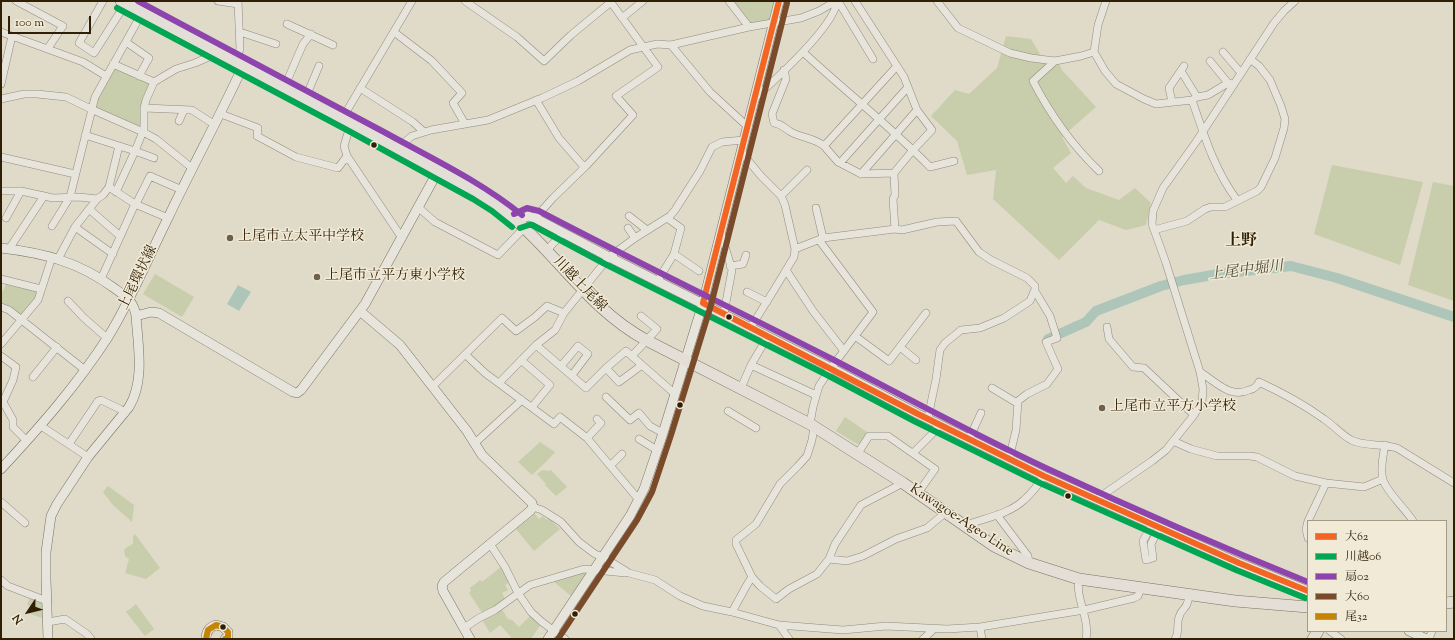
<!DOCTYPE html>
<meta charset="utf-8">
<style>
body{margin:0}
#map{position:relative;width:1455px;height:640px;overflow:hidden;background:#e0dac9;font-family:"Sorts Mill Goudy","Noto Serif JP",serif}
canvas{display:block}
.frame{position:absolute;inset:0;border:2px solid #301f05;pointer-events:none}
.legend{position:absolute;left:1307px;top:520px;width:140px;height:112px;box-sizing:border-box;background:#f1ead6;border:1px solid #a49982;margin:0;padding:5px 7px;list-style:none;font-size:12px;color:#301f05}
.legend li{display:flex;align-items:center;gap:8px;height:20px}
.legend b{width:20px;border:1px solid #a49982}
.north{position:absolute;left:8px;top:592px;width:40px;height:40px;-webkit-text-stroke:3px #f1ead6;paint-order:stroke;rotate:235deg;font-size:11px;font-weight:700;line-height:16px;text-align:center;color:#301f05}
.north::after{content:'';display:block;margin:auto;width:14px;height:18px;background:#301f05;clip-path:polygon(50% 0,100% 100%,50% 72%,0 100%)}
.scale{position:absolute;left:8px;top:16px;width:83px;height:18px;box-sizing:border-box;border:2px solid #301f05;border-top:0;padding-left:5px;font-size:12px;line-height:14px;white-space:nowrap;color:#301f05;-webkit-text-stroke:3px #f1ead6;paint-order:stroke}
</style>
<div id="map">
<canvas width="1455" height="640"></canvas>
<div class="frame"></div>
<ul class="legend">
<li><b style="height:5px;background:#f26522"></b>大62</li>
<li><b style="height:5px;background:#00a651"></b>川越06</li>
<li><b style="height:5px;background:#8e44ad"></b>扇02</li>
<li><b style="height:5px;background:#7a4b2a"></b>大60</li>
<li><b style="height:5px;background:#c58401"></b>尾32</li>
</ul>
<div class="north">N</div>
<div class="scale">100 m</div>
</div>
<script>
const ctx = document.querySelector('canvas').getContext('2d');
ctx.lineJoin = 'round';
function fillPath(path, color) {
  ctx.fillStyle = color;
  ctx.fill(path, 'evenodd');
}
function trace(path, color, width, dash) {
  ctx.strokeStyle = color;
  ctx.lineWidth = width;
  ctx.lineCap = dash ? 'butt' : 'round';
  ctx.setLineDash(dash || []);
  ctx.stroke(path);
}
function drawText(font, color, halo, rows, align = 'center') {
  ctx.font = font + ' "Sorts Mill Goudy","Noto Serif JP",serif';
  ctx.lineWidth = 3;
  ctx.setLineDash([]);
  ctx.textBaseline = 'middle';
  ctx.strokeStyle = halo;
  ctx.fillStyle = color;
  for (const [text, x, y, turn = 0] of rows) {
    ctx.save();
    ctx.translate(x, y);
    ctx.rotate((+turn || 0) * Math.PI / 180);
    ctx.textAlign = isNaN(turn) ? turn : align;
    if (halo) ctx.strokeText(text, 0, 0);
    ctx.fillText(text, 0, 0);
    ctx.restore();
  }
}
fillPath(new Path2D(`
 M734,1H774L769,21L752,24L748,22Z
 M1006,36L1031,39L1046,64L1059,62L1062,70L1096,107L1062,137L1071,153L1053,168L1066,183L1073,176L1086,188L1119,200L1135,188L1151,203L1146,225L1126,230L1099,220L1059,260L993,199L996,170L967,175L957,141L931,116L955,90L969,94L997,68Z
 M115,67L151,85L142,128L96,108L95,106L102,88Z
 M1332,165L1423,182L1400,265L1314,234Z
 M1433,182L1454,186V301L1408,285Z
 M155,274L194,297L182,317L143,294Z
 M6,284L36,291V300L20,317L10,308L1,304V295Z
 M845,417L867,432L860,443L857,444L836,431Z
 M540,442L555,452L547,461L532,475L518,462Z
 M542,470L550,471L551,470L567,487L556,496L545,485L546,484L537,474Z
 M108,486L134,505L132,522L112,504L103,492Z
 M535,514L539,519L543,516L547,520L549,518L560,529L534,551L516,529Z
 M135,534L160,568L146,579L125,573L129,559L125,556L124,550L127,547L133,544V536Z
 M502,566L510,582L505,585L508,590L502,593L505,599L495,607L483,614L469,593L471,591L470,588L480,580L482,582Z
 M588,571L571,596L553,581Z
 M30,597L44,602L45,619L28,613L30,606L27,605Z
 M136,604L154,629L145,636L126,612Z
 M501,608L508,619L512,620L519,627L531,615L541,624L531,639H509L511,637L500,625L490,633L481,618Z`), '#c8cdab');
fillPath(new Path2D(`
 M238,285L251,292L239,311L227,304Z`), '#adc6b9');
trace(new Path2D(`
 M1048,339L1086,322L1096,311L1161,286L1184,280L1219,274L1291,266L1337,278L1454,317`), '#adc6b9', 10);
const street = new Path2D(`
 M16,1L63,26L48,48
 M103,1L79,43L94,53L126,3
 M218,1L238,4
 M465,1L517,37L544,61L571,35L611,2
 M729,1L749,27
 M838,1L873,59
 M855,1L897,66L904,77L917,110L932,130L913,150L894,173L895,195L893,199L895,229
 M937,1L958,28L1010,53L1031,58L1055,61L1081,56L1094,52
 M1106,1L1098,25L1094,52L1105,71L1116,84L1144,99L1156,104L1192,100L1197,97L1208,95L1228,83L1233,84
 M622,18L643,1
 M287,24L333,45
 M1,32L12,36L1,84
 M240,32L276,44
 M394,32L432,61L462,93L453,103L465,124
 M12,36L83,62L106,76
 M126,42L149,58L139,76
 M671,45L710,92L748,127
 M803,52C845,91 890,126 930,167L954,161
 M1223,52L1241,73
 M1055,61L1033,81C1051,116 1071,144 1099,171
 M1210,61L1228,83
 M235,62L240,49L238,1
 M784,70L786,79L772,114L774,123C782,124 784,128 791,132C802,138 814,138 824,146L897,66
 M1181,71L1197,97
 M154,82L176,69L195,63L218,53
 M284,88L303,44L311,34
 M360,88L413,122L424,132
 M755,98C775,80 835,26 837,1
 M1,99L24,94H37L66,97L91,109L143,132L156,139L192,168
 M305,99L319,66
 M536,100L559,138L584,167
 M1192,100C1204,135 1215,171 1237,200
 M1172,102L1169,88L1184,66
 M144,108L192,110L215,125
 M221,114L258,128L257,136L296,157L338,168L347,156
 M342,119L412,1
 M179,121L184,110
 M351,123L344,146L347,156L402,238
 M85,135L135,151L144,129V108L146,100L154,82L113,64
 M824,146L838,162L861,174L894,173
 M396,149L412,136L431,130L488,120L542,98L578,81L630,50L657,44L671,45L749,27L801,18L819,11L836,1
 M741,152L761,176L781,196L785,205L795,249L794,257L774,290L751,327
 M1,157L75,174
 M840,163L908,87
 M861,174L917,110
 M109,187L135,204L168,218
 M1,191H21L53,198L79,197L97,199L103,195L109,187L119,146
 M116,192L135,151L154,158
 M781,196L807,170
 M136,204L150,176L182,190
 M419,208L435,222L498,255L524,228
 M816,208L823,238
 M89,209L120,236
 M629,216L647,230
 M6,218L21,191
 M535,218L553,198L586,166L633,115L616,96L658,67L610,1
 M52,226L70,197L95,97L142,13
 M75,227L113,254
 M628,228L635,238
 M1154,230L1187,221L1205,209L1211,207H1225L1257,191L1261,187L1275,158L1284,128L1285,119L1281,106L1270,80L1259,66L1250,59
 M721,233L732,270L724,313
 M9,249L44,196
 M795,249L823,238L895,229L902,230L937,222L956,221L979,252L991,260L1027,278L1035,286V289L1030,301L1004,318L980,328L961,330L945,343L940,350L936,379L931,403L928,419
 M546,251L563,233
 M674,254L699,271
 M58,259L75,227L97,199
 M730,266L743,264L746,255
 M786,270L813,311L844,351
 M1,279L41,289
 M101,279L135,204
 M658,280L674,254L681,228L667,218
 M747,292L767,302
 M68,301L84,318L107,338
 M1,307L9,310L85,370
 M1107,327L1109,339L1133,367L1144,368L1194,415
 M855,336L889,361L926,313
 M1,344L38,300L52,257
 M536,345L586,388L606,368L626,351L675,394
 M900,347L916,360
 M466,355L485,373L554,424L560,417L587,438L639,500
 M1,356L16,367L13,380L3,402L13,420V427L27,441
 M632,356L657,329L641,316
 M521,360L550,385L532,407
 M751,365L816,395
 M561,366L578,346L588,354L572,375
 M606,368L619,382L642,365
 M1200,372C1215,381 1230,399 1249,390C1254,389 1257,387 1259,382C1283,393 1303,404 1324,419C1333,425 1342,435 1351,440C1365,447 1383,443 1397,448L1454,483
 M33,377L57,347
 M499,383L536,345L555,330L564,313L609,257L635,238L670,216L675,210L700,171L712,147L722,142L744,140
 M433,386L502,318L516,331L535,317L547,306L564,313
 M741,388L751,365L768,336
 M992,388L1017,403
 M606,397L630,420L639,413L650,426L663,433
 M728,411L756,428
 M810,424L813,407L819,386L831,368L873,312L819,240
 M41,426L88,457
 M814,427L812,440L807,456L798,466L780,484L756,524L736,540V544L752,577L760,586L776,599L789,589L817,574L829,559L835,544L861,505L903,483
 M587,438L601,423L597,419
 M639,439L657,450
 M969,439L981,413
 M1173,441L1191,449L1217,456H1250L1257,457L1295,476L1326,483L1364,487L1383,479
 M475,443L522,400
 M69,444L98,401L101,400L120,409L125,413
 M1385,445C1383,455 1380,470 1383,480C1388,494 1405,508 1413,521
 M858,453L869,436H888L935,469L918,493
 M913,453L934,432L939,424
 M1009,459L1016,430L1018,401L1027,394L1047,384L1058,369L1046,342L1057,338L1050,316L1035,291
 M611,465L622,454
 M1098,500L1104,494L1152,461L1166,450L1194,415L1202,402L1203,389L1200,372L1166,263L1152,224L1153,211L1163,188L1196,142L1274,23L1284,11L1295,1
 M1,502L25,523
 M533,507L542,510L561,522L579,542L595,554L603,557L629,573L655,580L680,596L703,606L732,612L779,625L843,630L886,626L947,629L980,627L1084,610L1134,598L1138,596L1141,588
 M997,515L1028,556L1029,563
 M1308,521L1326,483
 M1308,521L1306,529L1308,538
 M1152,524L1143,541L1146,560L1153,558L1151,544L1159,528
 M964,526C984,518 1008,515 1024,500C1032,493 1038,485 1044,476
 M490,544L505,567L518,593L531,612L542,622L565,639
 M829,559L847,561L863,556L896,539L927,528L945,513
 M1079,579C1075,598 1090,618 1086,639
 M1,580L8,586L47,601
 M732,612L748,583L752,577
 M48,622L65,619L87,634L91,639
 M779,625L789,639
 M980,627L982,639
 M464,628L479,618L495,610L530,585L584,569L626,573
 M1330,631L1341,639
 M923,639L934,629
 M1175,639C1180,632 1176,625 1179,617C1182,607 1188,610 1189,594
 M1429,639L1432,631`);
const secondary = new Path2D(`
 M517,221L528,216L535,218L609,257L831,368L918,414L1044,476L1239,563L1308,591
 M1,248C44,253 79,262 114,288C125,296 134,301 136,316C138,345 145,381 129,407L88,457L57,504L51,516L46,552V579L48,639
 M360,311L400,345L467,431L482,455L532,503L533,507L530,511L444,582L442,586L443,591L470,639
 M136,316L151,312L159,313L293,392L297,393L301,390L365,304L438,171
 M1,469C40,427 77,385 108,337C131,300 148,258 168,218C192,167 219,118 243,66
 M1409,631L1427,639
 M206,639C206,632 209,627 216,625L223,627L228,632V637L225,639
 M548,639L630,516L644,489L663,433L703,303L779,1`);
const primary = new Path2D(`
 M121,1L351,123L477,192C492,202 506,211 519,223C562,262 594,312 646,340L810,424L903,483L994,546L1029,563L1079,579L1235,601L1308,607
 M1446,603L1454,602
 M1313,639L1318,631`);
trace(street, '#918b7f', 8);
trace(secondary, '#787265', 10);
trace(primary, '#787265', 12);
trace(street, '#e7e4dc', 7);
trace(secondary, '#e7e4dc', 9);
trace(primary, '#e3dfd6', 11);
trace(new Path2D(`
 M703,303L918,414L1044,476L1239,563L1308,591
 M703,303L779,1`), '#f26522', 6);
trace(new Path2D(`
 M117,8L347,130L473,199L492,211L512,227
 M520,228L529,225H532L605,264L827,375L914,421L1040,483L1236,570L1305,598`), '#00a651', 6);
trace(new Path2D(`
 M138,1C220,45 303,88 384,132C431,158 480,181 522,215
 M514,214L527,208L539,211C636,262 736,310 834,360C905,397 975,435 1048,469C1134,509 1221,547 1308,582`), '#8e44ad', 6);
trace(new Path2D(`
 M558,639L637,520L652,492L671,435L711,305L787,3`), '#7a4b2a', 6);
trace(new Path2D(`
 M206,639L208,630L216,625L223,627L228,632V637L225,639`), '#c58401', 6);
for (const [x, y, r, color] of [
 [374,145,3.5,"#301f05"],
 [230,238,4,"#6e604a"],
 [317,277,4,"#6e604a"],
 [729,317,3.5,"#301f05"],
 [680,405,3.5,"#301f05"],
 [1102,408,4,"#6e604a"],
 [1068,496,3.5,"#301f05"],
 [575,614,3.5,"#301f05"],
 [223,627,3.5,"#301f05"]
]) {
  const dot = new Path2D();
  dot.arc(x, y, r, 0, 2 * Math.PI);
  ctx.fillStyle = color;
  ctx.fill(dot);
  trace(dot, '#f1ead6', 1.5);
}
drawText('14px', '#301f05', '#f1ead6', [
 ["上尾市立太平中学校",238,238],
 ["上尾市立平方東小学校",325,277],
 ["上尾市立平方小学校",1110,408]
], 'left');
drawText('14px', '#301f05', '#f1ead6', [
 ["上尾環状線",139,278,-64],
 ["川越上尾線",579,285,46],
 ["Kawagoe-Ageo Line",961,521,33]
]);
drawText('italic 15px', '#4f4e39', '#f1ead6', [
 ["上尾中堀川",1246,272,-7]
]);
drawText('bold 16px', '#301f05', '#f1ead6', [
 ["上野",1241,242]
]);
</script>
